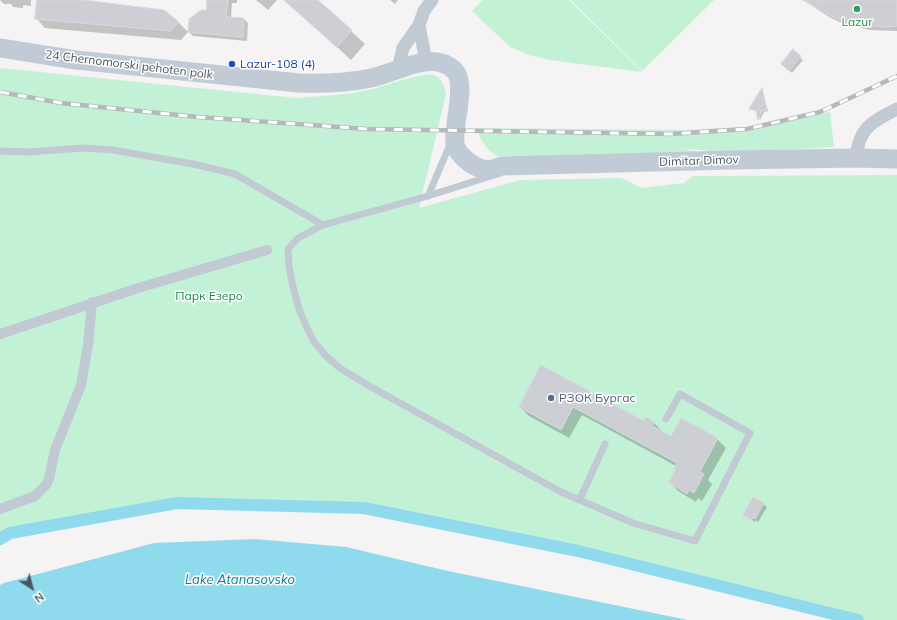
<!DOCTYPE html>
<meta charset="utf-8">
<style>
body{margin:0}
#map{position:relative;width:897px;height:620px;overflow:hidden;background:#f5f3f3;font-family:Mulish,sans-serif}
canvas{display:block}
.north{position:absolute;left:12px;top:568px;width:40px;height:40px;-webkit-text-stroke:3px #fff;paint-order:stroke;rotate:144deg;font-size:11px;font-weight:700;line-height:16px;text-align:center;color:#4a5661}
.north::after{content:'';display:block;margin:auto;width:14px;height:18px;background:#4a5661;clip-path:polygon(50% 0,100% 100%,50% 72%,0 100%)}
</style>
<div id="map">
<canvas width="897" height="620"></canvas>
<div class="north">N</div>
</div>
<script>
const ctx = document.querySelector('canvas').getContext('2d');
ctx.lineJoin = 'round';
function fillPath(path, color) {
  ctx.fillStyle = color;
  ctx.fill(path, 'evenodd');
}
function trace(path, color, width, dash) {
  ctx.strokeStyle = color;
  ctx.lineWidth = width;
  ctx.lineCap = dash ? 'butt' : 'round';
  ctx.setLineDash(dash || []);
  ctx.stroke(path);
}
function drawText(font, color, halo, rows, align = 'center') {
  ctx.font = font + ' Mulish,sans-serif';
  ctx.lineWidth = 3;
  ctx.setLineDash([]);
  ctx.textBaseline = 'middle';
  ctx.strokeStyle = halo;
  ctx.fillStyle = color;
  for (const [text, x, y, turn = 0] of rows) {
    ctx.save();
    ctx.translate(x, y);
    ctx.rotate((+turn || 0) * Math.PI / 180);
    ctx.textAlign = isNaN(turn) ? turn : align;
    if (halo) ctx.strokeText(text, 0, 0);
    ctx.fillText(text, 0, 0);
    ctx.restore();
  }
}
fillPath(new Path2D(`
 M483,0H569L642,72L550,60L529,55L510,47L472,11Z
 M571,0H714L642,71Z
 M0,68L296,98C322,96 347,95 373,89C387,85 419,73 433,75C442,77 444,86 446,94L419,208L520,180L621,178L642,188L684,183L693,176L897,175V620H857L486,532L364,508L171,501L11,533L0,539Z
 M830,112L834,147L730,153L680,148L729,159L497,156C484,148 482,141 476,128L685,130L761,126Z`), '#c3f1d5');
fillPath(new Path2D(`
 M255,539L346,547L448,571L688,620H0V585L4,583L154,543Z`), '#90daee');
fillPath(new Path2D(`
 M0,0H31V6L23,5V8L13,7L11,4H4Z
 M38,0H79L178,22L188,32L181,40L45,28L36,18Z
 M208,0H237V3H232L231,18L244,19L248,23L247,41L193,36L189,32L207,11Z
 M256,0H277L268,10Z
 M286,0H317L365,44L351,60Z
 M390,0H398L395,4Z
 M806,0H897V31L870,30L844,24L831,18L818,10Z
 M793,51L803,60L792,73L786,67Z
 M762,89L768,111L764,112L760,120L757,111L750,109Z
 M542,367L644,422L646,418L654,423L662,431V432L671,437L717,439L726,448L708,480L712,484L702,501L698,498L696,502L678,491L670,482L677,470L676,466L582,415L569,438L529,416L520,407Z
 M763,504L767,507L758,522L756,520L755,522L744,515Z`), '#0003');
trace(new Path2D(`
 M0,539L10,533L177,503L364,508L578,551L858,620`), '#90daee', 12);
const building = new Path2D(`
 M37,0H84L164,10L179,22L171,31L35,19Z
 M207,0H228L226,17L244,18L243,37L188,32L189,19L201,10H206Z
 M284,0H318L352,30L337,47Z
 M803,0H897V26L885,27L864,25L838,19L825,13Z
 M793,49L801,56L789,71L781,64Z
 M762,88L767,110L762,111L758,120L756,111L749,109Z
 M541,365L644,421L646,417L654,422L652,426L671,436L681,418L718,438L700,472L704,474L694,493L689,490L687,494L668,482L676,470L674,469L677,463L573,407L561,430L519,407Z
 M753,497L764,503L755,519L753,518L751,520L743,515Z`);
fillPath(building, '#cdcfd5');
trace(building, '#d7d9de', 1);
trace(new Path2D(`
 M0,151L28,152L83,148L113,150L193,164L235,174L323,225
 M491,176L428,196L323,225L298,238L288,249L289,266L293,287L299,309L307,328L314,342L327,357L341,369L373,388L561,492L633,523L695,541L750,433L680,394L666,419
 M428,196L451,142
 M580,499L605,444`), '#c1cad2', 7);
trace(new Path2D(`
 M0,334L135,289L267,250
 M0,509L35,496L46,485L49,479L55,450L81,385L88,345L92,302`), '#c1cad2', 10);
trace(new Path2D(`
 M419,25L426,62
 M398,69L403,48L419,25L424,11L432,0
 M856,158C859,127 872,122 897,109`), '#c1cad2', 13);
trace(new Path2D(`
 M0,48L76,60L299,83C323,84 347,83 371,78C397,73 431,49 454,70C468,83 452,127 455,144C457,153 467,162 475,166C484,171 492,171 501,166L731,160L856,158L897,159`), '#c1cbd6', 19);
const rail = new Path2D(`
 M0,92L61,103L198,117L367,129L671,134L747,129L820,112L897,76`);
trace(rail, '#b5b8bd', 4.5);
trace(rail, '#fff', 3, [9]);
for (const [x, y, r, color] of [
 [857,9,4,"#2e9e5b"],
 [232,64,4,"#1a4fb4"],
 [551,398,4,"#5c6f8a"]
]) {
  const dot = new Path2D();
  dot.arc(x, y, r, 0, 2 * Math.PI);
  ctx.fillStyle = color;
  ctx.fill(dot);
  trace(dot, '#fff', 1.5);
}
drawText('12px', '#27864d', '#fff', [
 ["Lazur",857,22]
]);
drawText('12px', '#164399', '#fff', [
 ["Lazur-108 (4)",240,64]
], 'left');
drawText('12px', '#4a5661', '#fff', [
 ["24 Chernomorski pehoten polk",129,65,7],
 ["Dimitar Dimov",699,161,-2]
]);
drawText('12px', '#17864f', '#fff', [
 ["Парк Езеро",209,296]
]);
drawText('12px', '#4e5e75', '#fff', [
 ["РЗОК Бургас",559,398]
], 'left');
drawText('italic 13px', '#0c7c9b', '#fff', [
 ["Lake Atanasovsko",240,580]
]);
</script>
